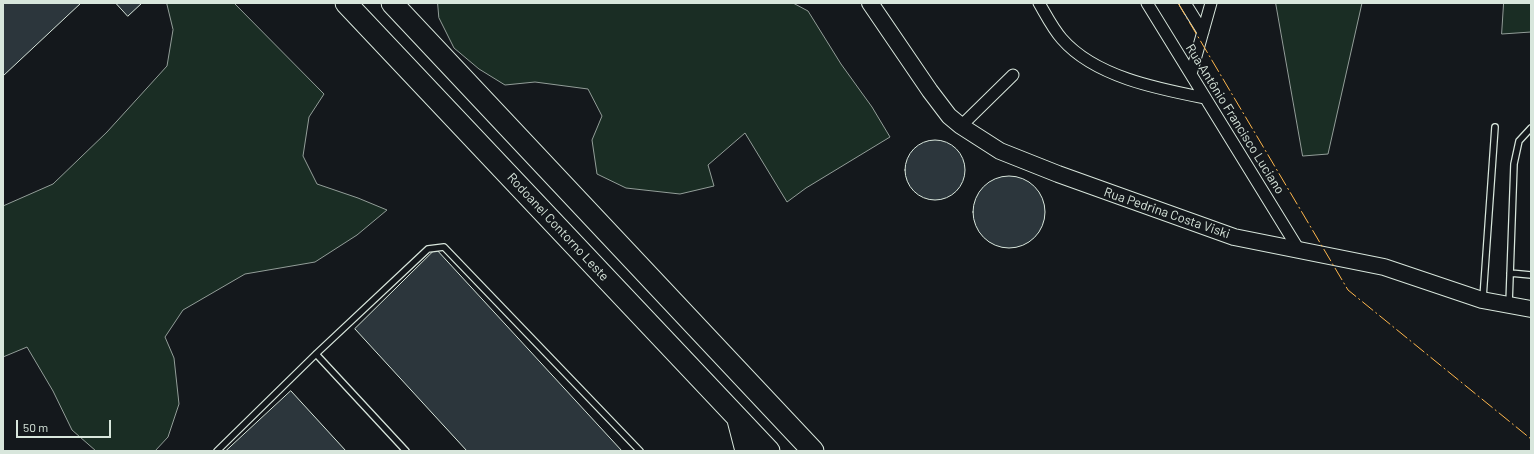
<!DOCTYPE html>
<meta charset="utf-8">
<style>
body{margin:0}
#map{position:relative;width:1534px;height:454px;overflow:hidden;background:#14181c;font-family:Barlow,sans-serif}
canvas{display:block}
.frame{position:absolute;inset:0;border:4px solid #d8e6dc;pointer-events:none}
.scale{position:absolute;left:16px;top:420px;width:95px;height:18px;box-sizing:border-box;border:2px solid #d8e6dc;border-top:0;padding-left:5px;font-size:12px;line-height:14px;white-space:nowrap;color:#d8e6dc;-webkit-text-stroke:3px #14181c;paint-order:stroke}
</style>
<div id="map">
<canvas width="1534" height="454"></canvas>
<div class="frame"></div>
<div class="scale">50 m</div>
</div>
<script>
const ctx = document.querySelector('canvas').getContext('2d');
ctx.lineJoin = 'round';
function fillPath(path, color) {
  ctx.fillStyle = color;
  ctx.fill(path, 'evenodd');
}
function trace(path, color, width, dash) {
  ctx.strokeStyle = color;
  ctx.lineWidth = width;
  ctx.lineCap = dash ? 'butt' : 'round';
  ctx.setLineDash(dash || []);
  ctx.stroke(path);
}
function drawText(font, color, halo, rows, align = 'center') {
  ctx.font = font + ' Barlow,sans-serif';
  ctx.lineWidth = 3;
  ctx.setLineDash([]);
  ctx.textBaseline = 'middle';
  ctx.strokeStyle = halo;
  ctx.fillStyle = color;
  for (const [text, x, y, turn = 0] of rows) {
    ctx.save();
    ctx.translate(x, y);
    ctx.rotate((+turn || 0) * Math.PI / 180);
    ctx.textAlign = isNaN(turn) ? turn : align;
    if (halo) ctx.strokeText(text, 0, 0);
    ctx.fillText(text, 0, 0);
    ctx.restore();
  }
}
const green = new Path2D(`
 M167,3H234L324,94L309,117L303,156L317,184L358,198L387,210L357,235L315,262L245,274L183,310L165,337L174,358L179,404L168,437L155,451H96L72,430L53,391L27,347L3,357V206L53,184L107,132L167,66L173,30Z
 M438,3H793L808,11L841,64L872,107L890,137L806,188L787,202L745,133L708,165L714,186L680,194L626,188L597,174L592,140L602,116L588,89L535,82L505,85L479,69L454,48L439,18Z
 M1276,3H1362L1328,154L1303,156Z
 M1504,3H1531V32L1502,34Z`);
fillPath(green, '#1a2d24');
trace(green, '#939e99', 1);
const building = new Path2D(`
 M3,3H81L3,76Z
 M116,3H142L128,16Z
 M905 170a30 30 0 1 1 60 0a30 30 0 1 1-60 0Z
 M973 212a36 36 0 1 1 72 0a36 36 0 1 1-72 0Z
 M436,249L622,451H467L355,329Z
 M291,391L346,451H226Z`);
fillPath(building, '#2c363c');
trace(building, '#d8e6dc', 1);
const lane = new Path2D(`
 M1510,273L1531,275
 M1483,298L1495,127
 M1509,304L1514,164L1519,141L1531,128
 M316,354L406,451
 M217,451L316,354L428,249L444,247L640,451`);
const street = new Path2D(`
 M1039,3C1046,15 1053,29 1062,39C1095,77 1159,89 1205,98
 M1147,3L1299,250
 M1185,3L1203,32
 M1191,74L1211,3
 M961,126L1013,75`);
const secondary = new Path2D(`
 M870,3L930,91L949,116L961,126L1000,151L1058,174L1234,237L1384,267L1482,300L1531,309`);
const highway = new Path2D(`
 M346,3L769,451
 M392,3L813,451
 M738,420L746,451`);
trace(lane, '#d8e6dc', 8);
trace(street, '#d8e6dc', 13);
trace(secondary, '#d8e6dc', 18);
trace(highway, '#d8e6dc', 23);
trace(lane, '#14181c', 5.5);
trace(street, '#14181c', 11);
trace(secondary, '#14181c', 16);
trace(highway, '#14181c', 21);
trace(new Path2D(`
 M1178,3L1348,290L1531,439`), '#ffb74d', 1, [14, 3, 2, 3]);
drawText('13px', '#d8e6dc', '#14181c', [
 ["Rua Antônio Francisco Luciano",1235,119,58],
 ["Rua Pedrina Costa Viski",1167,213,19],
 ["Rodoanel Contorno Leste",558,227,47]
]);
</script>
